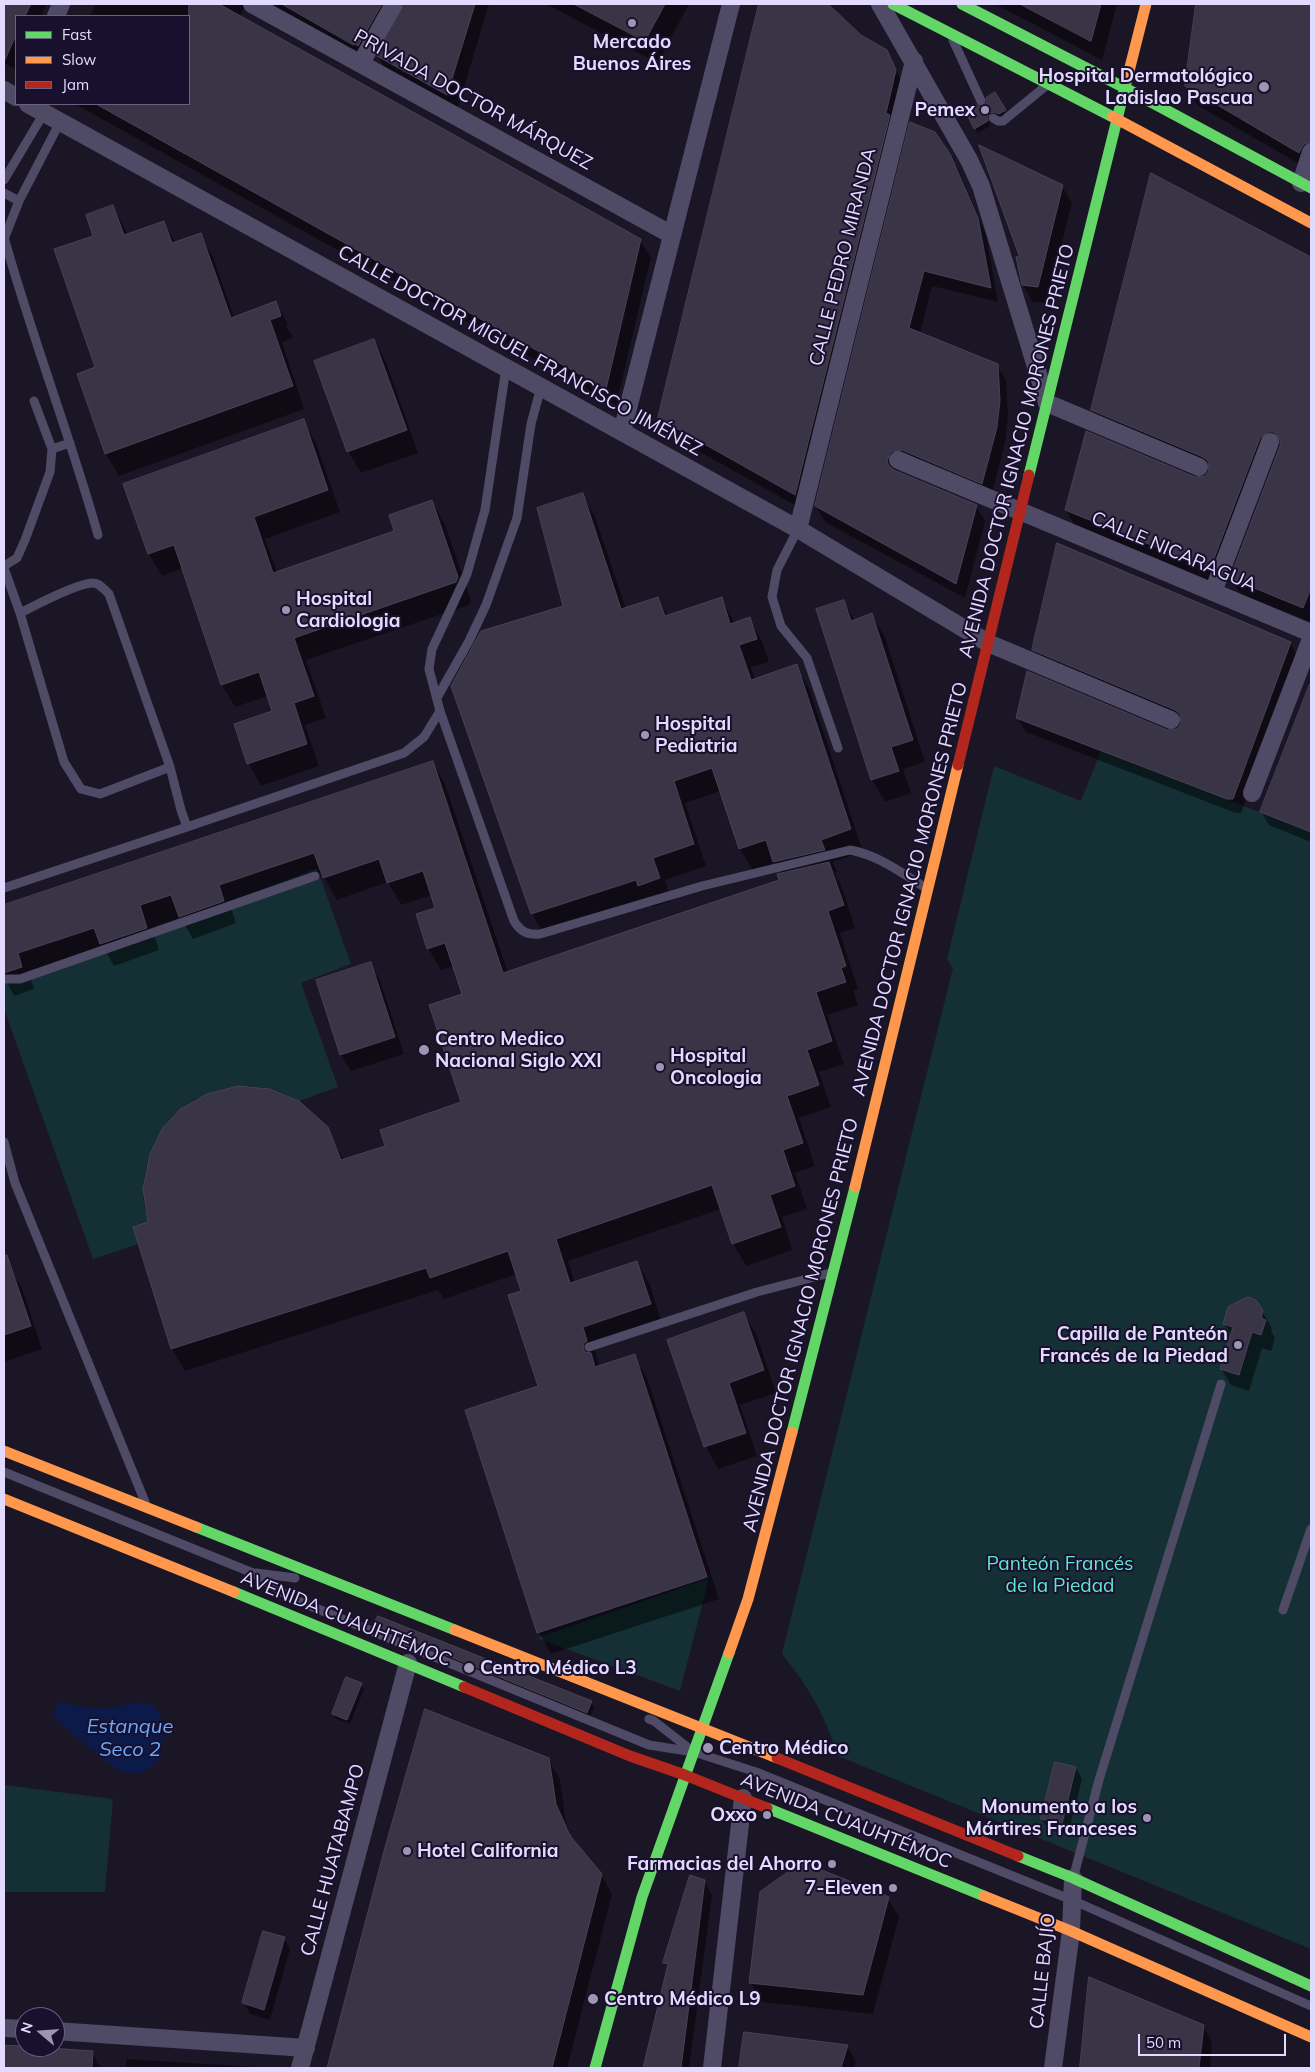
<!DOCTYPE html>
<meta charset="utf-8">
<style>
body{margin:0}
#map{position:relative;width:1315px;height:2072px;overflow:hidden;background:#1b1626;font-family:Mulish,sans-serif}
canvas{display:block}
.frame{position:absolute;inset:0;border:5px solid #e3dbff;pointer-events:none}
.legend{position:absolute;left:15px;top:15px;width:175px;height:90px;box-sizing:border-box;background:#18102c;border:1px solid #696180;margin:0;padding:6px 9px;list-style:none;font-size:15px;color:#e3dbff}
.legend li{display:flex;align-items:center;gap:10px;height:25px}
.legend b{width:25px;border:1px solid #696180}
.north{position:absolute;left:15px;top:2007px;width:50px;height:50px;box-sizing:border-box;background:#18102c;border:1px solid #696180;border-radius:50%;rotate:288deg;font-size:14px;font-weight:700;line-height:20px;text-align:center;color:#e3dbff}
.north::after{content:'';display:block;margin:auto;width:18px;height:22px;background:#9d96b3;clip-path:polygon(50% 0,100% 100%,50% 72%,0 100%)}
.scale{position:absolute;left:1138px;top:2034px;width:148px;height:22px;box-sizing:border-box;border:2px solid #e3dbff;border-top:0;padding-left:6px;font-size:15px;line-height:18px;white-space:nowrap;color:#e3dbff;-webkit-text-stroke:4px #18102c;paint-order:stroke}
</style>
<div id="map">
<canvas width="1315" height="2072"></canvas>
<div class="frame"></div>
<ul class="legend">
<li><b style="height:6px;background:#63d668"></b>Fast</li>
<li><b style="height:6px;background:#ff974d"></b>Slow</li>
<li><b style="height:6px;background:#b3261e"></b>Jam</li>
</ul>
<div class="north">N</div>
<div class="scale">50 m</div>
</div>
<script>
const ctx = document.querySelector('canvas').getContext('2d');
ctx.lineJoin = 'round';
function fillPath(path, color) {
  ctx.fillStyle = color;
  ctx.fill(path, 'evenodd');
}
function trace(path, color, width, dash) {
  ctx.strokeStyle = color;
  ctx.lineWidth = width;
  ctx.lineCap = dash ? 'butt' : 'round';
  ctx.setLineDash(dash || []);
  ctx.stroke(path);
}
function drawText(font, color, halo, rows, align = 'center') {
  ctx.font = font + ' Mulish,sans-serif';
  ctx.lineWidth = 4;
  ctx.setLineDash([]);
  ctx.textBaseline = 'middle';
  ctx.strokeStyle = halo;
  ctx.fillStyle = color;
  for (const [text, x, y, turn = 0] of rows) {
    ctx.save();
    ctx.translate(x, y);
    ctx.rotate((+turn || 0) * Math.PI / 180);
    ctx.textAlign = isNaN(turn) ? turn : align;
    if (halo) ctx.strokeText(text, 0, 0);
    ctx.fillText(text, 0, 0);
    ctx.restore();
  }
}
fillPath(new Path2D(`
 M1101,751L1311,832V1949L838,1756C825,1715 809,1687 782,1654L953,968L947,959L994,766L1081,801Z
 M317,868L351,964L301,983L338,1087L299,1101C290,1097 280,1091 271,1089C243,1082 202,1091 180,1109C158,1127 145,1160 143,1188C142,1199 146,1211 148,1222L133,1227L138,1244L93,1259L4,1009V983L91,954Z
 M709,1578L680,1691L537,1638Z
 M4,1785L113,1799L105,1892H4Z`), '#143034');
fillPath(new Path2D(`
 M58,1702L97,1709L116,1707L136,1702L151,1704L160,1714L164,1740L158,1761L142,1773L121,1772L101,1758L55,1718L54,1712Z`), '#0b1a49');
fillPath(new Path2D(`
 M4,4H47L41,16H16V70L4,63Z
 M96,4H246L240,16L640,240L651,258L616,405L75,104H189V16H90Z
 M263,4H489L457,111L388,74L378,56L403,12H399L369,62Z
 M546,4H689L658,63Z
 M760,4H827L860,36L886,50L905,88L805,511L670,435L660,418Z
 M995,4H1117L1102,60Z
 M1197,4H1311L1310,170L1197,105L1186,86Z
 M995,94L1007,116L992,118L989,123L990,126L978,133L975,128L980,108H985Z
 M949,155L959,171L986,235L998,302L932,286L920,334L997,365L1006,380L1008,416L1005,443L991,498L901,466L896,472L976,506L985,521L965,598L825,522L816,506Z
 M1152,174L1311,258V622L1240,594L1231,578L1281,447H1277L1219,584L1075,526L1066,510L1206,477L1210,471L1101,426L1092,410Z
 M1062,186L1072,203L1047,303L1033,302L1023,285L1021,256Z
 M113,206L128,235L164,223L176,243L200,235L213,257L234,318L276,303L289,326L285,324L293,338L282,342L304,409L119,476L106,454L78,375L97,367L94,237Z
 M374,340L386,362L418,453L361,473L348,451Z
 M303,421L316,443L340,512L265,539L277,572L395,532L432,502L445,524L471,601L469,605L306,660L326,718L305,725L319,766L261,786L249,764L235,725L274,712L268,696L235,707L222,685L183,568L162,576L149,554Z
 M582,494L595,517L626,609L658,598L668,616L721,598L735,624L749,619L762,641L769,662L751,667L755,679L796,666L809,688L863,852L833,862L837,872L834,873L841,885L855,928L840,933L858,989L853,990L858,1005L827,1015L844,1064L819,1072L831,1107L799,1118L815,1166L795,1173L807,1209L782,1217L792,1250L746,1266L733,1243L721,1209L568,1261L575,1283L637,1262L650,1285L663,1327L595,1350L599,1364L597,1366L598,1367L634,1355L647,1378L719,1599L551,1654L539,1632V1387L523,1292L517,1274L444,1299L438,1290L185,1371L172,1349L150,1223L327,1128L344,1161L387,1147L462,1103L463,995L454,966L441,970L428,948L437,909L432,895L401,905L388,882L337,900L323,876L231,908L236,923L193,939L181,918L152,928L159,950L114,966L105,950L30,976L34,989L14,996L4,977V906L433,762L445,784L508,973L781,881L782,874L775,863L753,871L740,849L721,791L685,803L706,866L665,880L671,901L652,907L649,902L545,936L532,914L453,686L565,607Z
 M844,602L855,621L872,615L885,637L925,762L903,769L911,793L885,802L872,780L818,610Z
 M1290,643L1298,657L1241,813H1236L1026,732L1017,717L1167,731L1178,730L1182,724L1042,665L1033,650Z
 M1311,684V842L1269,825L1261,811Z
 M370,964L380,980L404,1054L351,1071L341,1055L317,981Z
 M9,1266L22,1288L42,1349L4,1362V1267Z
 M1256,1301L1272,1328L1271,1331L1275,1338L1271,1351L1262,1348L1249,1391L1231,1385L1221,1369L1231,1335L1224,1323Z
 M744,1314L757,1336L776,1393L740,1405L757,1456L718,1469L706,1447L669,1340Z
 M375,1625L591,1702L594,1707L590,1717L378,1630Z
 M361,1684L364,1689L350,1724L336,1719L333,1714Z
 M548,1759L560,1779L566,1824L576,1845L601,1874L612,1894L567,2068H328L350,1982Z
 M1076,1768L1082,1779L1068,1834L1048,1830L1042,1819Z
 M704,1881L712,1895L689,2068H643L669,1969L665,1962Z
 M888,1898L899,1917L873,2014L762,2002L751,1983Z
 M284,1938L290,1949L270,2020L250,2014L244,2003Z
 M1090,1979L1203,2026L1212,2042L1210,2068H1081Z
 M745,2033L847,2046L856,2062L854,2068H741Z
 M4,2047L92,2053L101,2068H4Z
 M126,2059L257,2067L258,2068H126Z`), '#0007');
const building = new Path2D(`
 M4,4H31L25,16H16V35L4,62Z
 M189,4H219L641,239L606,389L96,104H189Z
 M282,4H382L358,46L355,44L354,45Z
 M405,4H475L447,95L377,56Z
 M574,4H665L645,41Z
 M759,4H828L861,35L887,50L896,70L886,113L890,115L795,495L658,418Z
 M1020,4H1101L1091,41Z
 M1196,4H1311V142L1304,144L1299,153L1185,86Z
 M995,92L1006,110L999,114L994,112L990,113L987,117L988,121L974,129L965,110L975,104L980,107L984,106L987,102L986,98Z
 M910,122L935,132L950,154L978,218L991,288L924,271L909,328L998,364L1000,400L997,427L982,484L902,450L891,452L887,461L889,466L894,470L977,505L956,584L815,506Z
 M979,145L1063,185L1038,287L1022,285L1016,257L1019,256Z
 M1151,173L1311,257V588L1303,608L1230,578L1280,446V440L1274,432H1268L1260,438L1210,569L1065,510L1086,431L1195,477L1205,476L1209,471L1208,461L1203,457L1091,410Z
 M113,205L124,235L164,221L172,243L201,233L231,318L276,301L281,316L270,320L293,386L105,454L77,374L95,367L54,249L93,236L86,215Z
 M374,339L407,430L347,452L314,361Z
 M304,419L328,490L254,517L273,573L394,531L389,515L432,500L458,577L456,582L294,638L314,696L294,703L307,744L247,764L234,724L272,711L259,672L221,685L174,545L148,554L123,484Z
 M583,493L621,609L658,597L665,616L722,597L730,624L750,617L757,639L739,645L751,680L797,664L851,829L821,840L825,850L773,862L766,840L739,849L712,768L674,781L694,844L653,858L660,878L638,886L636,880L531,914L451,686L481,631L563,606L537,508Z
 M1057,543L1291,642L1233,799H1227L1016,718L1027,671L1167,730L1177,729L1181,724L1180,714L1175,710L1032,650Z
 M844,600L851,621L872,613L913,740L891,747L899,771L871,780L816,609Z
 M1310,684H1311V832L1260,812Z
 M433,761L503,973L779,880L777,874L829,862L844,905L828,911L846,966L841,968L846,982L816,992L832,1041L807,1050L819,1085L787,1096L803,1143L783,1150L795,1186L770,1195L781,1227L732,1244L712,1185L556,1239L570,1283L637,1261L651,1304L583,1327L587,1341L584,1343L583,1348L585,1352L591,1353L595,1367L635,1354L707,1577L537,1633L465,1410L538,1386L508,1295L521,1291L508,1251L430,1278L426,1268L171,1349L133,1227L148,1222L143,1189L150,1154L162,1129L180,1109L207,1094L238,1086L270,1089L299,1101L328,1127L341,1160L385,1146L380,1130L461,1102L429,1005L462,994L445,943L427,949L416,914L435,908L423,871L387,883L379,859L323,878L314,853L219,885L224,901L179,917L171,895L140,905L147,928L100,944L94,928L18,953L22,967L4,973V905Z
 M371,962L395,1037L340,1055L316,980Z
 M4,1255H7L31,1326L4,1335Z
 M1248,1297L1256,1300L1263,1310L1261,1318L1266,1320L1261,1335L1252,1332L1239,1375L1220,1369L1233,1327L1223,1324L1228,1307Z
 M744,1312L764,1370L729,1383L746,1433L704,1447L667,1340Z
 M378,1616L592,1701L587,1713L373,1625Z
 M346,1677L362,1683L347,1720L332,1714Z
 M425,1709L549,1758L556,1804L568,1831L572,1838L602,1874L552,2068H327L384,1851Z
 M1055,1762L1076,1767L1062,1824L1041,1819Z
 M802,1862L889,1897L863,1995L749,1983L760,1892Z
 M690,1875L705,1880L681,2068H643L668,1964L663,1963Z
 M263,1931L285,1937L264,2010L242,2003Z
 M1089,1977L1204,2025L1199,2068H1080Z
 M744,2032L848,2045L841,2068H739Z
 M4,2045L93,2051L92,2068H4Z`);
fillPath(building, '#3a3447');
trace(building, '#484158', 1);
trace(new Path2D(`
 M953,40L981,101
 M993,118L998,121H1003L1047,85
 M4,180L44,113
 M4,193L19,201
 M4,237C32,338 70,435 98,535
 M4,239L19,201L60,122
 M506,368L485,510L467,574L432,649L429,669L440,711L514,921C521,932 527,935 540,934L702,886L850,850C878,855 902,873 926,888
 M52,449L70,443
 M798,529L777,570L772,597L781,626L807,658L838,748
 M4,566L17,558L25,540L50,472L52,449L34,401
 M4,568L20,613L64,762L81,789L100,794L170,767L109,594C104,589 99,583 93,583C79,582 34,606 20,613
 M438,696L469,641L486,605L517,518L531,424L541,387
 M170,767L181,810L187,827
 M4,888L187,827L404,753L424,737L440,711
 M4,979H20L315,876
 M4,1142L15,1183L145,1502
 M589,1347L757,1292L830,1273
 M4,1472L253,1573L291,1598L649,1745L694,1752L756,1772L1072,1900L1311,2006
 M256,1573L295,1578
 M1283,1610L1311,1529
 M649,1719L654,1721L691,1750
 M1074,1875L1099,1780L1221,1384`), '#4f4b67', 9);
trace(new Path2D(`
 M252,4L672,235
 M880,4L969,160L981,186L1047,403L1199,467
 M56,16L61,4
 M361,63L394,4
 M4,90L16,97
 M28,104L798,529L988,643L1171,720
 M1301,183L1311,152
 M622,432L731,4
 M898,460L1311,633
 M798,529L914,61
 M1213,592L1270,442
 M1252,793L1311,639
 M4,2028L25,2029
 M55,2031L306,2048
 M300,2068L408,1663
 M712,2068L743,1798
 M1053,2068L1071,1931L1073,1878`), '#4f4b67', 18);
trace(new Path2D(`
 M893,4L1113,117
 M962,4L1125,88L1311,188
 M1029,475L1127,79
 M792,1432L855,1187
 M196,1527L455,1630
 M234,1592L464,1687
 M767,1808L984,1896
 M1018,1856L1073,1878L1311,1986
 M595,2068L642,1897L729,1653`), '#63d668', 11);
trace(new Path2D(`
 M1127,79L1146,4
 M1113,117L1311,223
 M855,1187L958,765
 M4,1451L196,1527
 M4,1499L234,1592
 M455,1630L777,1758
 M729,1653L748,1599L792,1432
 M984,1896L1071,1931L1311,2037`), '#ff974d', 11);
trace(new Path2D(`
 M958,765L1029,475
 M464,1687L630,1756L685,1775L767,1808
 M777,1758L1018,1856`), '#b3261e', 11);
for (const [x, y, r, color] of [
 [632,23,5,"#9d96b3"],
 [1264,87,6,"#9d96b3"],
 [985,110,5,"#9d96b3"],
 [286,610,5,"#9d96b3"],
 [645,735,5,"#9d96b3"],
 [424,1050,6,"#9d96b3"],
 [660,1067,5,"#9d96b3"],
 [1238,1345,5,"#9d96b3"],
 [469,1668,6,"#9d96b3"],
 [708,1748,6,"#9d96b3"],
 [767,1815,5,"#9d96b3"],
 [1147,1818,5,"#9d96b3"],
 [407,1851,5,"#9d96b3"],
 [832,1864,5,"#9d96b3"],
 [893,1888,5,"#9d96b3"],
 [593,1999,6,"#9d96b3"]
]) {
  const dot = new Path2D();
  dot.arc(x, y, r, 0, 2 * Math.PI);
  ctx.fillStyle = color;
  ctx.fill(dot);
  trace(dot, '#18102c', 2);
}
drawText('bold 19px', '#e3dbff', '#18102c', [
 ["Mercado",632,42,"center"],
 ["Buenos Áires",632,64,"center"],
 ["Hospital Dermatológico",1253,76,"right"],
 ["Ladislao Pascua",1253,98,"right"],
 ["Pemex",975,110,"right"],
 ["Hospital",296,599],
 ["Cardiologia",296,621],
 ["Hospital",655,724],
 ["Pediatria",655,746],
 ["Centro Medico",435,1039],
 ["Nacional Siglo XXI",435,1061],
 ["Hospital",670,1056],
 ["Oncologia",670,1078],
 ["Capilla de Panteón",1228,1334,"right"],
 ["Francés de la Piedad",1228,1356,"right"],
 ["Centro Médico L3",480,1668],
 ["Centro Médico",719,1748],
 ["Monumento a los",1137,1807,"right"],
 ["Mártires Franceses",1137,1829,"right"],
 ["Oxxo",757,1815,"right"],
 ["Hotel California",417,1851],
 ["Farmacias del Ahorro",822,1864,"right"],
 ["7-Eleven",883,1888,"right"],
 ["Centro Médico L9",604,1999]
], 'left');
drawText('19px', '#e3dbff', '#18102c', [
 ["PRIVADA DOCTOR MÁRQUEZ",473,100,29],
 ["CALLE PEDRO MIRANDA",843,257,-76],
 ["CALLE DOCTOR MIGUEL FRANCISCO JIMÉNEZ",520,351,29],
 ["AVENIDA DOCTOR IGNACIO MORONES PRIETO",1017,451,-76],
 ["CALLE NICARAGUA",1174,552,23],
 ["AVENIDA DOCTOR IGNACIO MORONES PRIETO",910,889,-76],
 ["AVENIDA DOCTOR IGNACIO MORONES PRIETO",801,1325,-76],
 ["AVENIDA CUAUHTÉMOC",346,1619,22],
 ["AVENIDA CUAUHTÉMOC",846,1821,22],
 ["CALLE HUATABAMPO",333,1860,-75],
 ["CALLE BAJÍO",1043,1971,-84]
]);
drawText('19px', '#60e6d2', '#18102c', [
 ["Panteón Francés",1060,1564],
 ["de la Piedad",1060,1586]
]);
drawText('italic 20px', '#69aaff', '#18102c', [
 ["Estanque",130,1727],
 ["Seco 2",130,1750]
]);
</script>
